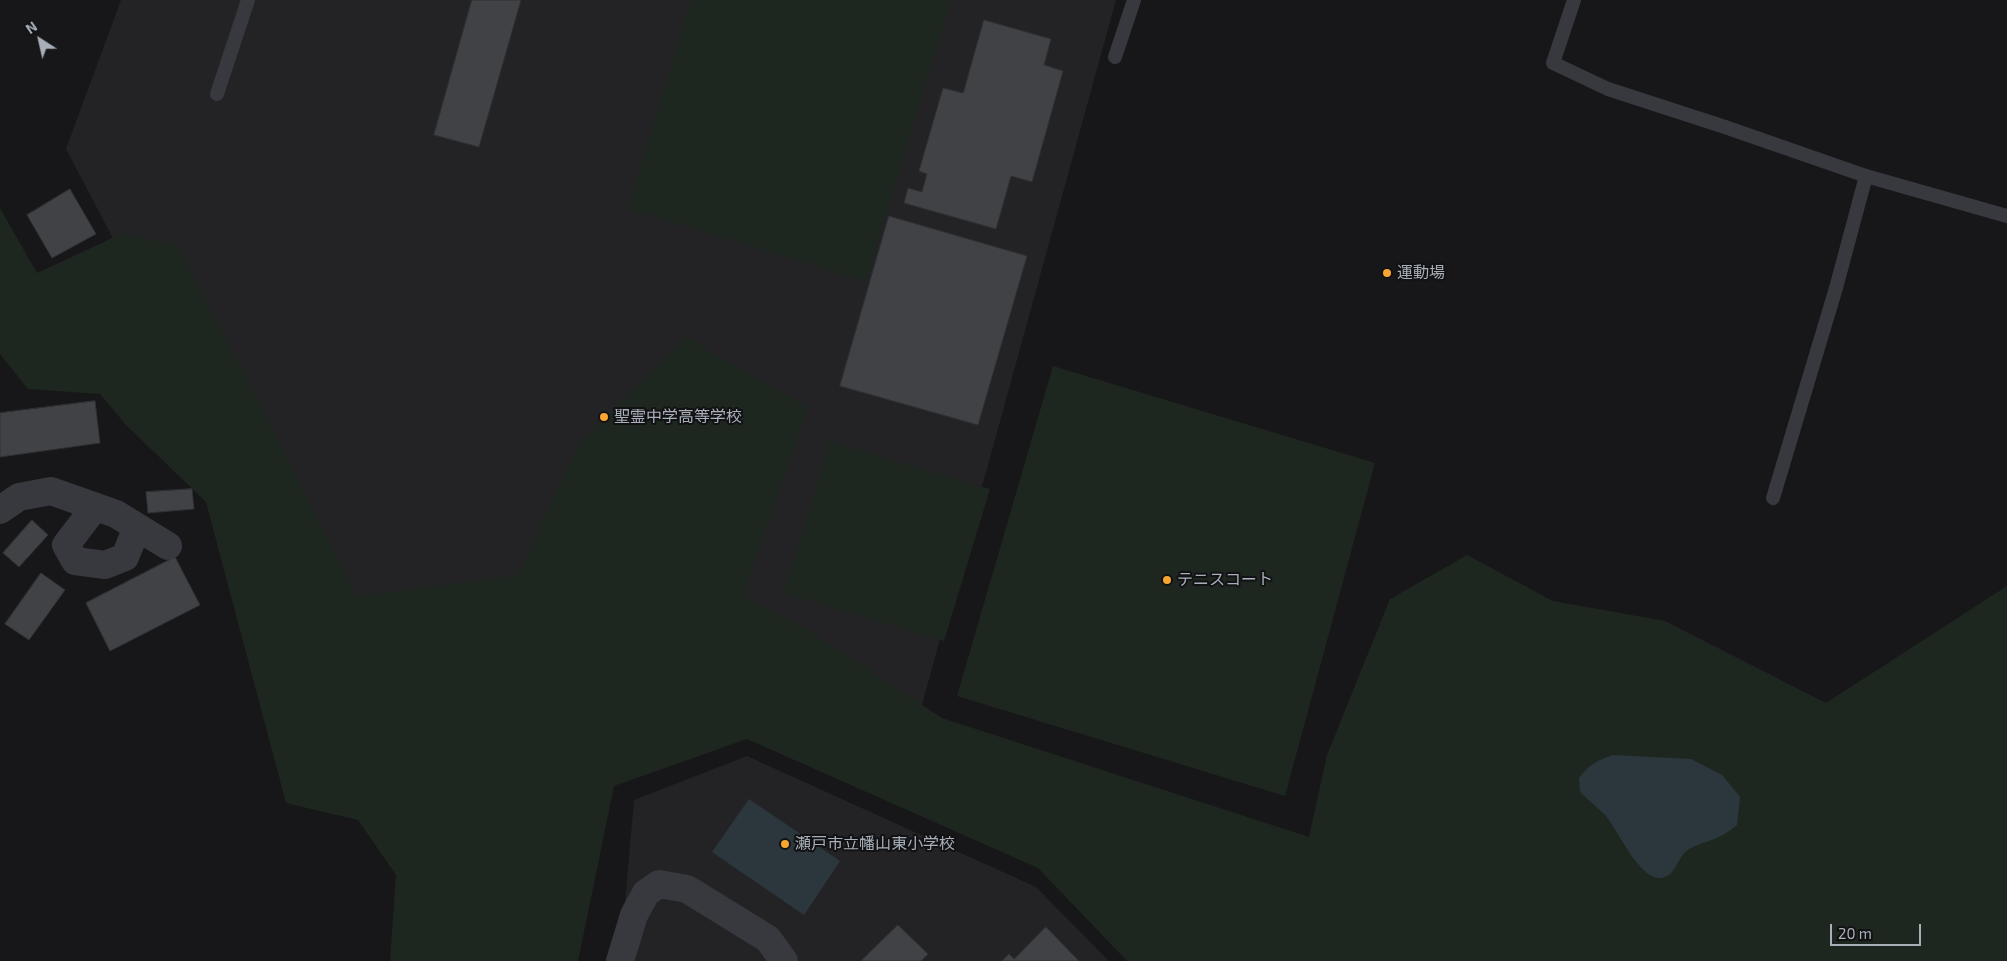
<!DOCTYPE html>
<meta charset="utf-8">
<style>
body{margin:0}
#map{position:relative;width:2007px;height:961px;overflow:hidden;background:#171719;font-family:"Exo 2",sans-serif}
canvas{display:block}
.north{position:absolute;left:15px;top:15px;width:50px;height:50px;-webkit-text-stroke:4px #121214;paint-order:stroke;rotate:325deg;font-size:14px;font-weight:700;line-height:20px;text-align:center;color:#a8afb9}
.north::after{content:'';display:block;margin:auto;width:18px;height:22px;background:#a8afb9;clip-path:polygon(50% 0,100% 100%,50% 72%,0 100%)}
.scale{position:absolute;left:1830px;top:924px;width:91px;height:22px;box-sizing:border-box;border:2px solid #a8afb9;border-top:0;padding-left:6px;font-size:15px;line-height:18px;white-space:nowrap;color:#a8afb9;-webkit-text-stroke:4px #121214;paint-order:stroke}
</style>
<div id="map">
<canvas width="2007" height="961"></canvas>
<div class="north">N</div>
<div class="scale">20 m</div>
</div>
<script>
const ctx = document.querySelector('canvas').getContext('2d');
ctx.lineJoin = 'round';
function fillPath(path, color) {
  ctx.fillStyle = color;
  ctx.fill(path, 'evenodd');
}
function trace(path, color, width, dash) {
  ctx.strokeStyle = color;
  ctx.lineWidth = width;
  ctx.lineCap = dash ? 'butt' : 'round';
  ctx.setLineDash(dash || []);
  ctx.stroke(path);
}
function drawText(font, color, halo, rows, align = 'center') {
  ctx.font = font + ' "Exo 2","Noto Sans JP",sans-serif';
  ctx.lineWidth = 4;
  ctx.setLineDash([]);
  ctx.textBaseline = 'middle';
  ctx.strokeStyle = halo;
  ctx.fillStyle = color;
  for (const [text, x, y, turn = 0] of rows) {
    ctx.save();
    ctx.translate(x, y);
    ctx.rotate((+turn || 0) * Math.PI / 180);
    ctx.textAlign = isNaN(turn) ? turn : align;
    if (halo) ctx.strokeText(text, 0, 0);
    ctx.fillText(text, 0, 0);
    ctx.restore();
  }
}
fillPath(new Path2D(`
 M121,0H1116L912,741L767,685L414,811L66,149Z
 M747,756L1036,887L1109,961H620L634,800Z`), '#232326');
fillPath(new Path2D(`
 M691,0H951L866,281L628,209Z
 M0,208L37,273L123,233L178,245L357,596L518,575L580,441L687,338L808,408L743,596L814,634L942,718L1309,837L1327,755L1390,599L1467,555L1553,601L1665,621L1826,703L2007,586V961H1127L1038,868L747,739L614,786L578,961H390L396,875L358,820L286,803L206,502L126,425L100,394L28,389L0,354Z
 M1053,366L1375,463L1285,796L957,696Z
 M830,441L990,489L944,641L784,593Z`), '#1e271f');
fillPath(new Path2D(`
 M1613,755L1691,759L1722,775L1740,797L1737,825C1732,829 1727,833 1721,836C1711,841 1700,843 1689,849C1678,856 1677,872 1665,877C1642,887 1618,829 1605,815C1597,807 1588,800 1580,792L1579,778C1589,765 1597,760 1613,755Z
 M749,799L840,861L804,915L712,852Z`), '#2c373d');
const building = new Path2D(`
 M472,0H521L479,147L434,135Z
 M984,20L1051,39L1044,65L1063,71L1032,182L1011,176L996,229L904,203L908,188L922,192L927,174L919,171L943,88L963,93Z
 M70,189L96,234L52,258L27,215Z
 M889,216L1027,256L978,425L840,386Z
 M95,401L100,443L0,457V413Z
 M192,489L194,509L148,513L146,492Z
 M32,520L48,535L19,567L3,553Z
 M175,557L200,605L110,651L86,603Z
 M41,573L65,590L29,640L5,624Z
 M898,925L928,954L921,961H861Z
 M1046,927L1079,961H1002L1009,954L1014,959Z`);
fillPath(building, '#414246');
trace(building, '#303135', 1);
trace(new Path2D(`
 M1574,0L1553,63L1608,89L1725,127L1866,176L2007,216
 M1115,57L1134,0
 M217,94L248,0
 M1773,498L1836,288L1866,176`), '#37393e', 14);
trace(new Path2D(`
 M95,507L66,545L75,561L105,565L125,557L137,527
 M0,510L19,497L51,491L116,514L168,546
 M620,961L634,915L646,893L659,884L687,889L768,939L784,961`), '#37393e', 28);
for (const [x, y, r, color] of [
 [1387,273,5,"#f8a62f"],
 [604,417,5,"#f8a62f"],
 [1167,580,5,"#f8a62f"],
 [785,844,5,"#f8a62f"]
]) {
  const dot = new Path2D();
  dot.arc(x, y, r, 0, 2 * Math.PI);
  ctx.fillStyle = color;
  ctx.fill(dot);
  trace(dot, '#121214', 2);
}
drawText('16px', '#a8afb9', '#121214', [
 ["運動場",1397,273],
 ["聖霊中学高等学校",614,417],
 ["テニスコート",1177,580],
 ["瀬戸市立幡山東小学校",795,844]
], 'left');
</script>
